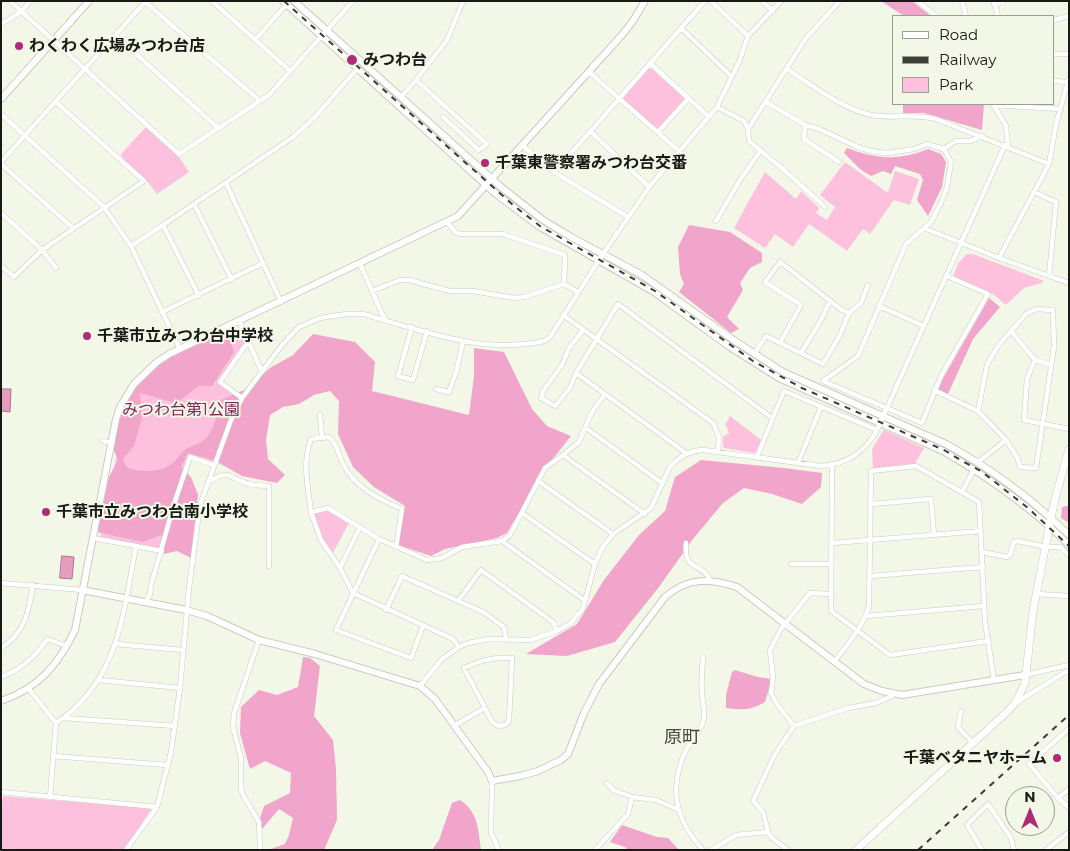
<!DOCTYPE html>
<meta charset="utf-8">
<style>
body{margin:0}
#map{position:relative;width:1070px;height:851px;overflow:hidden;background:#f2f7e8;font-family:Montserrat,sans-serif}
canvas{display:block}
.frame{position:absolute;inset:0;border:2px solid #171914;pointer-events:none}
.legend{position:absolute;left:892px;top:15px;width:162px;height:90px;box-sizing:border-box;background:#f2f7e8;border:1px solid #9a9e93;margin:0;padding:6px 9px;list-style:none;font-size:15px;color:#171914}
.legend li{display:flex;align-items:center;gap:10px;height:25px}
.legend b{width:25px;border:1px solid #9a9e93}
.north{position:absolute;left:1005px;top:786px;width:50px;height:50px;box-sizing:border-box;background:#f2f7e8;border:1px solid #9a9e93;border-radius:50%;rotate:0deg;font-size:14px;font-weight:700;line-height:20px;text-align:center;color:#171914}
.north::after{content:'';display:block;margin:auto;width:18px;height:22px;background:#ad2b77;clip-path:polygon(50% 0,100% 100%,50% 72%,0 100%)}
</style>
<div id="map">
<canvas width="1070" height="851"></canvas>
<div class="frame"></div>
<ul class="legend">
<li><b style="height:6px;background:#fff"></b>Road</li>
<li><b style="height:6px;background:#3b3d36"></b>Railway</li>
<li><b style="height:14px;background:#fec1dd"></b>Park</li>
</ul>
<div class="north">N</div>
</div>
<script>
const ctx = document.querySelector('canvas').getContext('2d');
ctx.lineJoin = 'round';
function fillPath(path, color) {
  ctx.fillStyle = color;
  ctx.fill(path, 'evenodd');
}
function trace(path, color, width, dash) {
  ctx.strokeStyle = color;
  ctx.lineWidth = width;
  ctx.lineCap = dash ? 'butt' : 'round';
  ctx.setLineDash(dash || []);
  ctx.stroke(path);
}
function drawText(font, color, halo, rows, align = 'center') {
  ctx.font = font + ' Montserrat,"Noto Sans JP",sans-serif';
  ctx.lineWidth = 4;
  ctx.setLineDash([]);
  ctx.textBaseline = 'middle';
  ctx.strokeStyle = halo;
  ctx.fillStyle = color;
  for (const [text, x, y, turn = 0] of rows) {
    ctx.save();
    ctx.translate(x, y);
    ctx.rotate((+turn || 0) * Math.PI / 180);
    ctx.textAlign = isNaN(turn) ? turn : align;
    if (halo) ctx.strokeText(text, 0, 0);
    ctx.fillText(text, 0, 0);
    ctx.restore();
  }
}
fillPath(new Path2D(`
 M647,69H652L684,98V102L660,129H656L623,100V97Z
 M145,128H148L177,154L189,172L157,194L147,181L122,158L121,154Z
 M845,162L888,193L895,171L919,179L910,205L894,200L870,234L863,229L847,251L809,224L793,247L775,234L765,248L734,228L765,172L796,199L801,191L819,208L816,213L827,220L835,207L820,195Z
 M967,254H973L1044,281L1042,283L1024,288L1006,305L993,294L955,277L954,274L958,263Z
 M241,328L247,342L218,383L239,399L233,408L213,463L190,455L161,549L100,538L123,422L143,384L175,359Z
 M730,416L761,440L756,452L754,453L725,448L723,447V436L729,434L727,427L725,425Z
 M884,430L924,448L914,465L873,468L872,449Z
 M328,511L349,523L333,553L322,539L314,516L315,513Z
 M3,796L152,808L124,850L1,849V813Z`), '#fec1dd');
fillPath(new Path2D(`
 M881,1H912L931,16H904Z
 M903,104H984L982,130L924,113H903Z
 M847,148C876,159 898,161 928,149L941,154L946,162L942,187L928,216L917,200L923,180L920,174L895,166L891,174L883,171L871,176L860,169L844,153Z
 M689,225L730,232L762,253V262L750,268L740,283L743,290L727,317L739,329L731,333L679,292L684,284L680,274L678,247Z
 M989,298L1000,307L973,339L948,394L937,389Z
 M313,334L355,342L375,362L372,391L469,415L474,376V348L504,352L532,409L547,426L571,436L544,470L507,533L497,538L445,549L431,556L398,545L405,506L374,487L353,467L338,434L339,401L330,391L314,395L299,404L283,407L270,415L266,440L268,459L285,475L277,483L242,476L214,460L188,453L181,467L191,477L198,495L191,558L177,551L164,554L161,535L143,542L97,532L109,477L118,460L113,448L122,411L138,382L167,358L214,337L230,340L234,352L212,386H199L176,403L140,393L142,418L134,446L123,459L126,467C142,473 160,473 174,462C178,458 181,453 185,450C191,445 199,445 205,439C213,433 219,410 221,400L244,390L270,368L293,355Z
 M701,460L784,468L822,473L821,487L802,504L772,494L744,488L723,503L693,539L659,587L615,642L567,656L526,654L577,624L604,580L639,535L665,511L675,477Z
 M1067,506L1069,508V523L1061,518L1062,507Z
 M303,657L310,658L320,666L314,716L333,740L336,769L337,820L324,850H268L285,844L289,835L293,818L279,809L262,829L260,818L264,806L290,793L291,773L265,761L250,769L240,733L241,707L259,690L277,695L298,687Z
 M735,670L758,677L772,679L765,702C749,711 743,710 726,708V695L732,672Z
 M460,800C479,813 478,829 481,850H432L439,840L452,803Z
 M622,825L657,837L668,838L679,850H628L625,847L610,842Z`), '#f2a5ca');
const water = new Path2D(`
 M1,389H11L10,412L1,411Z
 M62,556L74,557L72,579L60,578Z`);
fillPath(water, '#e89cc0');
trace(water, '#a9758c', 1);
const street = new Path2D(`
 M10,1L179,154L269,95L353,1
 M212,1L290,71
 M711,1L748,36
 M762,1L773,11
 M918,1L936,16
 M962,1L966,16
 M994,1L998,16
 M145,2L260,101
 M994,4L1003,1
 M1054,20L1069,16
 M1,24L21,12L30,1
 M681,28L731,76
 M115,35L218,128
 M255,40L287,4
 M1054,54H1069
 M650,63L709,117
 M787,69C811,84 842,109 871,115C893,119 914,113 936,119L1049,164
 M589,72L680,152
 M416,80L487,144L479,150L443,117
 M1054,81L1067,82
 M401,97L416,80L447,40L463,1
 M766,102L805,125L819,129L860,148L876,152L888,153L914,149L927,144L944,149
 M993,104L1006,126L1008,147
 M993,105L1061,109
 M717,107L739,62L748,36L781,1
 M1,114L104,207L131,246L180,349
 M805,125L804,139L839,162
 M748,129L749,141L784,170L825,207
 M591,132L649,187
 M658,132L688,99
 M522,145L554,172L628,217
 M1,162L146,1
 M1,164L73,228
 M554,172C605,116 654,58 705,1
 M226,183L281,302
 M1034,192L1056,202L1049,276
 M194,204L232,280
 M1,213L42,250L56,268
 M716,221L740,180L761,150
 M447,222L455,232L460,234H503L565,255L564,284
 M924,228L999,258L1069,283
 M131,246L163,225
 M999,258L1049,164L1056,124L1069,78
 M360,264L385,320
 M1,266L14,277L42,250L144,181L56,102
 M947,276L988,294L942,374L922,423L823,381L858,356L906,244L931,222L940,205L947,187L951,162L944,149L956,141H970L983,136
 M372,291L400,280H409L450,291H473L514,298L524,297L564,284L578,292
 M199,296L163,225L293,137L314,118L357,69
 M879,306L924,326
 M162,312L263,263
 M563,315L713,423L719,437L718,452
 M239,321L262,372
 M412,327L398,376L413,380L427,331
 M583,330L569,348L562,365L543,391L541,398L555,406L570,388L576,373L618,304L772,418
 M1011,331L1035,360L1051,365
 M780,343L801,305L765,282L780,262L842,310L849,313
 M801,353L820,322L830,301
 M754,354L766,336L823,364L840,335L849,313L861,303L868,285
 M1035,360L1027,379L1024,420L1069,429
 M576,373L686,453
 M436,389L449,392L457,369L463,341
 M934,390L978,411L1006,440L1018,459L1020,467L1036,468L1054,347L1053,310L1036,309L1026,314L998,346L987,365L978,411
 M605,394L592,412L579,442L563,455L645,514
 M242,398L220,382L245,346L249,343
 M320,415L322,437
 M586,428L662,483
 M103,441L112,443
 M757,457L784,391L877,430
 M978,462L1006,440
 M798,463L821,407
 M832,465L831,611L890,655L988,641
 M538,481L613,534
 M208,482C232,468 227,478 249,484C255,486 263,485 269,486V566
 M962,492L974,469
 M871,504L931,499L934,535
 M311,512L321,540L340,568
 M522,513L595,564
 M360,527L340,568L353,593L453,639L459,647
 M93,538L162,551
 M379,539L336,630L411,658L423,626
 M502,541L584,600
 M686,543C683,572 702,562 710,580
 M832,543L981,531
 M396,547L402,509C379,499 355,488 343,464C338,454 338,445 329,437L311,439C302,462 308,488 311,512L328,508L379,539L427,560L442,558L462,547L502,541L510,535L545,468L563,455
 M982,552L1007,557L1010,555L1014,542L1018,541L1046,547H1060L1069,555
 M791,564H831
 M870,576L983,567
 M1,583L82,590
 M1036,594L1069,596
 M458,601L481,570L553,622L557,631
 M146,602L150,594L151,585L175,501L190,457L214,465
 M386,610L402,576L483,612L504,627L506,639
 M866,616L984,606
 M259,640L234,713L233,727L241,758V789L243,795L259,822L260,850
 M116,644L183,650
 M1,648C25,633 29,611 33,585
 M834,662C848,644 862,628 869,606L871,471L916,466L979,502L985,622L994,680
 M1025,675L1069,665
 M1,677C21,670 36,656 47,639L67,646
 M99,680L180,688
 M420,686L442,659L459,647L468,643L489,639L530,640L557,631L571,623L583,608L595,564L602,548L613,534L651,508L670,467C679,456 689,451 703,450L821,466C847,464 865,453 877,430L1005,145
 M28,688L56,723L50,797
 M1017,702L1069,670
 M961,711L958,727L973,743
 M64,718L175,726
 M56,723C119,681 123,614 136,546
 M455,725L485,708L464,668C482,660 492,657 512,658L509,721L505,725L498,726L492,722L485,708
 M794,726L777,704L771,693L773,678L770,650L781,629L810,593L831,594
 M1069,729L1029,764L1058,798L1069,808
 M53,756L167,765
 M492,781L491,833L499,850
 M607,783L613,790L632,797
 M1,792L157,807
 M1058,798L1069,789
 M126,850L157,807L171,752L180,688L189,588L200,505L231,420L242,398L282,345L299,327L320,318L346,314H363C421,330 483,355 544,341L550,337L599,260L649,187L717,107L744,121L748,129L806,38L840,1
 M595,850L628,814L632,797L656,800L677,809
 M703,850C674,819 668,786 687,748C692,740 701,731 703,722C706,714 703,704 702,695C701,683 702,670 703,657
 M711,850L736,835L768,832
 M788,850L772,838L768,832L763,812L753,801L775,754L794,726L848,708L876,703L892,696L893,694
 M982,850L967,825L988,804L1011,838L1014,850
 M1046,850L1069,832`);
const secondary = new Path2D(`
 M283,1L496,194L540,227L654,292L730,347L779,378L943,451C988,477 1032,508 1069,545
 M294,1L501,187L543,220L571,237L642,275L735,341L783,372L946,444C992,469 1032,499 1069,535
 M1,99L89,1
 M82,590L186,610L207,616L259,640L315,654L420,686L435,699L488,772L492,781L520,776L538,771L561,760L568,754L584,713L599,684L665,597C688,577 710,578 737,587L864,684L882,691L902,695L1025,675
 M1,701C39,688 58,665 75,630L116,419L120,407L134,384L157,362L169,354L458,216L622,35L633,21L645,1`);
const primary = new Path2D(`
 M856,850L1008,711L1016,702L1025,683L1033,611L1054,503L1069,449`);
trace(street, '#c8cdbf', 5.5);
trace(secondary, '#c8cdbf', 8);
trace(primary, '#c8cdbf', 8);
trace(street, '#fff', 4.5);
trace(secondary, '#fff', 6);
trace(primary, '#fff', 7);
trace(new Path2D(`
 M284,1L513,205L540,226L568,242L655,291L753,361L802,388L944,450L962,461L981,471L1028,508L1069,546
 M918,850L1069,715`), '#3b3d36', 2, [6, 6]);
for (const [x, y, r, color] of [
 [19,46,5,"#ad2b77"],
 [352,60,6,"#ad2b77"],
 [485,163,5,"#ad2b77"],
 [87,336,5,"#ad2b77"],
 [46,512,5,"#ad2b77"],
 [1057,758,5,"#ad2b77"]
]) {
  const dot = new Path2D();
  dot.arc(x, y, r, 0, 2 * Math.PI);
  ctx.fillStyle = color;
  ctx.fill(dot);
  trace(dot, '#f2f7e8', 2);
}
drawText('bold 16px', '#171914', '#f2f7e8', [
 ["わくわく広場みつわ台店",29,46],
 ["みつわ台",363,60],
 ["千葉東警察署みつわ台交番",495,163],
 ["千葉市立みつわ台中学校",97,336],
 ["千葉市立みつわ台南小学校",56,512],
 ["千葉ベタニヤホーム",1047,758,"right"]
], 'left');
drawText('16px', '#7a2354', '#f2f7e8', [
 ["みつわ台第1公園",181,410]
]);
drawText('18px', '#43473b', '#f2f7e8', [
 ["原町",682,738]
]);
</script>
